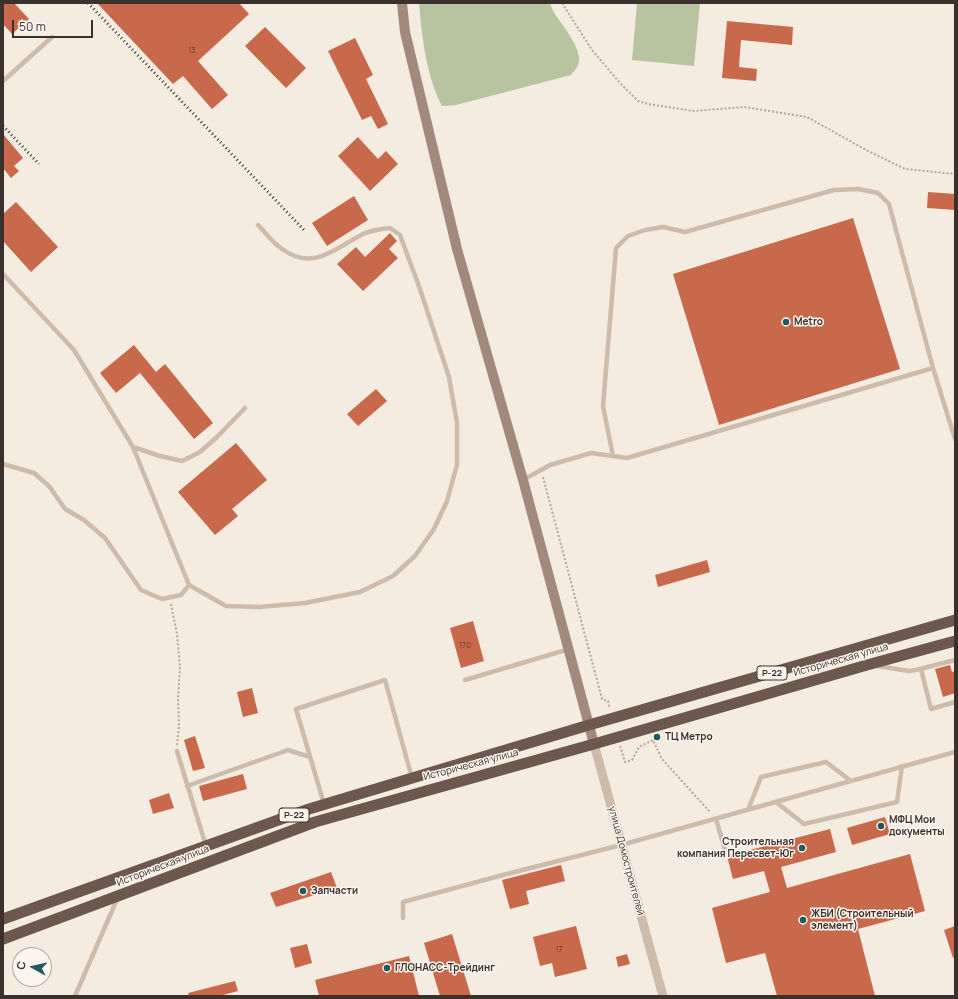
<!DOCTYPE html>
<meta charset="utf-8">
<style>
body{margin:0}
#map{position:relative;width:958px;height:999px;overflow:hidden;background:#f4ebe1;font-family:Manrope,sans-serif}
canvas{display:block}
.frame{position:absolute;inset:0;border:4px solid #3b302b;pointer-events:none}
.north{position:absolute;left:12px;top:947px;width:40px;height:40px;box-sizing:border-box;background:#fbf5ee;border:1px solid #aea6a0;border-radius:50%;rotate:278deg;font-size:11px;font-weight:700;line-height:16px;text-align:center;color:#3b302b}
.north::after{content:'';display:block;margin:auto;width:14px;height:18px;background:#1f5a5e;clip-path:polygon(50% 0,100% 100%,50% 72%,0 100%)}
.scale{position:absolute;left:12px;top:20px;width:81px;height:18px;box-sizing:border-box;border:2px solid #3b302b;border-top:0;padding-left:5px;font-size:12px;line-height:14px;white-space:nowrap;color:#3b302b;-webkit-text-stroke:3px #fbf5ee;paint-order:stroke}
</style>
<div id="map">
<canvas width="958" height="999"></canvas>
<div class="frame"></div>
<div class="north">С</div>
<div class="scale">50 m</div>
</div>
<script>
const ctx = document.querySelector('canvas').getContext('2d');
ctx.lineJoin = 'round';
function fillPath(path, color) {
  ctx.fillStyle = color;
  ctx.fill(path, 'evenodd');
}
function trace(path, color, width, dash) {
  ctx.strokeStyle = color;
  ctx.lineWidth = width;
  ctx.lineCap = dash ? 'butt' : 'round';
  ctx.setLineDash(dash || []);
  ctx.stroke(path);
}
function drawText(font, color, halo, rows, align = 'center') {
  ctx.font = font + ' Manrope,sans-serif';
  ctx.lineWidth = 3;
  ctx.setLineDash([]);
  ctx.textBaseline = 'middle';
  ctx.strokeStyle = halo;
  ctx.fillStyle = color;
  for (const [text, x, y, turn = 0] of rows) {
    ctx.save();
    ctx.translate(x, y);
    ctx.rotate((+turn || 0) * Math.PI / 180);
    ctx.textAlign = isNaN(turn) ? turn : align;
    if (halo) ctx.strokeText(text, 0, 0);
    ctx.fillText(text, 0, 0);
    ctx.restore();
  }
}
fillPath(new Path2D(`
 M419,3H550C551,7 553,11 555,14C563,26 578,44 579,58C580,65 575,70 571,75L456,105L442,106C426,75 422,37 419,3Z
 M637,3H700L694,66L632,60Z`), '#b8c4a0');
fillPath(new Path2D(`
 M3,3H14L29,19L12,34L3,24Z
 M97,3H239L249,14L198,61L228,95L212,109L183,76L173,84Z
 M727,21L793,27L792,45L741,40L739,67L757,69L756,81L722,78Z
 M265,27L306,68L286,88L245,46Z
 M355,38L373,75L366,79L388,124L378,129L371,116L362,120L328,51Z
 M3,134L23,158L14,166L19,171L11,178L3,168Z
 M358,137L378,159L386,151L398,164L370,191L338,156Z
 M928,192L955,194V210L927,208Z
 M354,196L368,220L327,246L312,223Z
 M16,202L58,247L31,272L3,241V214Z
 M853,218L900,369L719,425L673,274Z
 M390,233L397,241L389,249L398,258L363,291L337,264L356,247L365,257Z
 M134,345L156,372L165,364L213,423L194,439L140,373L116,393L100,373Z
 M376,389L387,401L358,426L347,414Z
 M236,443L267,480L232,509L238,516L215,535L178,492Z
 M707,560L710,572L658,587L655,575Z
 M473,621L484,661L461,668L450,628Z
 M950,665L952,672L955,671V693L943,697L935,669Z
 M252,688L258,713L243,717L237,692Z
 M195,736L205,768L193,771L184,740Z
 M243,774L247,789L203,801L199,786Z
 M169,793L174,808L153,814L149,800Z
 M885,817L890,834L852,845L847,828Z
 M830,829L836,852L781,867L787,888L910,854L925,911L858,929L875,996H777L765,953L726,963L712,908L770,892L764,871L733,879L727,856Z
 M561,865L565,881L526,891L529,904L510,909L502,880Z
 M331,872L337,888L276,907L270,893Z
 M576,926L587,969L555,977L552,963L540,966L533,937Z
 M955,926V957L953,958L944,930Z
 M452,934L471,996H440L424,943Z
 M307,944L312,963L295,968L290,948Z
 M627,954L630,964L618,967L616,957Z
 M409,956L419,996H319L315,980Z
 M235,981L238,991L219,996H189L188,993Z`), '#c8694b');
trace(new Path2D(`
 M562,3L592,50L620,83L638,101L648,104L694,111L744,107L807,117L868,151L905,169L955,174
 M543,477L602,699L608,701L610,709
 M171,604L177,634L180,667L178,697L179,726L177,745
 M620,746L625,762L632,760L639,747L653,740L662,759L710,812`), '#b9a596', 2, [2, 2]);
trace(new Path2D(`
 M3,81L52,37
 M3,274L74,350L133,447L189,585L226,606L259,607L305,603L360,592L393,576L415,556L434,529L447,501L457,465V423L449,377L420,289L400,235L390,228C381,229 372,230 363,234C335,248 314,272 282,249C273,243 266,233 258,225
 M133,447L160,456L182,461L200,452L217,437L245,408
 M613,456L603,406L616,248L628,236L645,230L663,227L685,232L834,190L858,189L878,193L889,204L933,368
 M3,464L34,473L49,486L65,509L84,520L105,538L141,590L162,599L181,595L189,585
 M523,480L550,465L591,453L627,458L933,368L955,439
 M877,666L909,671L916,670L955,660
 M921,669L931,709L955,702
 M465,680L569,649
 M177,751L206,846
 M187,786L288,750L310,757
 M776,802L804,824L897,802L902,766
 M324,804L296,709L385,680L412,778
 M748,810L761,777L826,762L851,781
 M716,819L725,850
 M403,918V902L503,875L621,845L955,752
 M75,996L118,897`), '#cdbbac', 4.5);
trace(new Path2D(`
 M594,744L663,996`), '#cdbbac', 9);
trace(new Path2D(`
 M402,3L405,32L457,249L523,480L594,744`), '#a18a7d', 10);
trace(new Path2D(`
 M3,919L309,809L589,725L955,620
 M3,939L315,822L594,744L867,665L955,641`), '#6c584f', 11);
trace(new Path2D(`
 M88,3L304,230
 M3,126L39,164`), '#3b302b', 3, [1, 3]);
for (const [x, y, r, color] of [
 [786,322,4,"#1f5a5e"],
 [657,737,4,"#1f5a5e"],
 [881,826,4,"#1f5a5e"],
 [802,848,4,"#1f5a5e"],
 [303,891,4,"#1f5a5e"],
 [803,920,4,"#1f5a5e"],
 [387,968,4,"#1f5a5e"]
]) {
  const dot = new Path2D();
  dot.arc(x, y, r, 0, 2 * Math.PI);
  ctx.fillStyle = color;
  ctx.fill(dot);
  trace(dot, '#fbf5ee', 1.5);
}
drawText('8px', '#5e3e33', null, [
 ["13",192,51],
 ["170",465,646],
 ["17",559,950]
]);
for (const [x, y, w] of [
 [772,673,30],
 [294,815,30]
]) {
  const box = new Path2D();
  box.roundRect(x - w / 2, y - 7, w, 14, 3);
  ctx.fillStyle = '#fbf5ee';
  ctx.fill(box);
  trace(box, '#3b302b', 1);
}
drawText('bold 9px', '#3b302b', null, [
 ["Р-22",772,673],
 ["Р-22",294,815]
]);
drawText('bold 10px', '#3b302b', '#fbf5ee', [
 ["Metro",794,322],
 ["ТЦ Метро",665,737],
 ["МФЦ Мои",889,820],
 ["документы",889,832],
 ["Строительная",794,842,"right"],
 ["компания Пересвет-Юг",794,854,"right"],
 ["Запчасти",311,891],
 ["ЖБИ (Строительный",811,914],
 ["элемент)",811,926],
 ["ГЛОНАСС-Трейдинг",395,968]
], 'left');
drawText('10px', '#3b302b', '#fbf5ee', [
 ["Историческая улица",841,660,-16],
 ["Историческая улица",471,765,-15],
 ["улица Домостроителей",626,861,75],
 ["Историческая улица",163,866,-21]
]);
</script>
